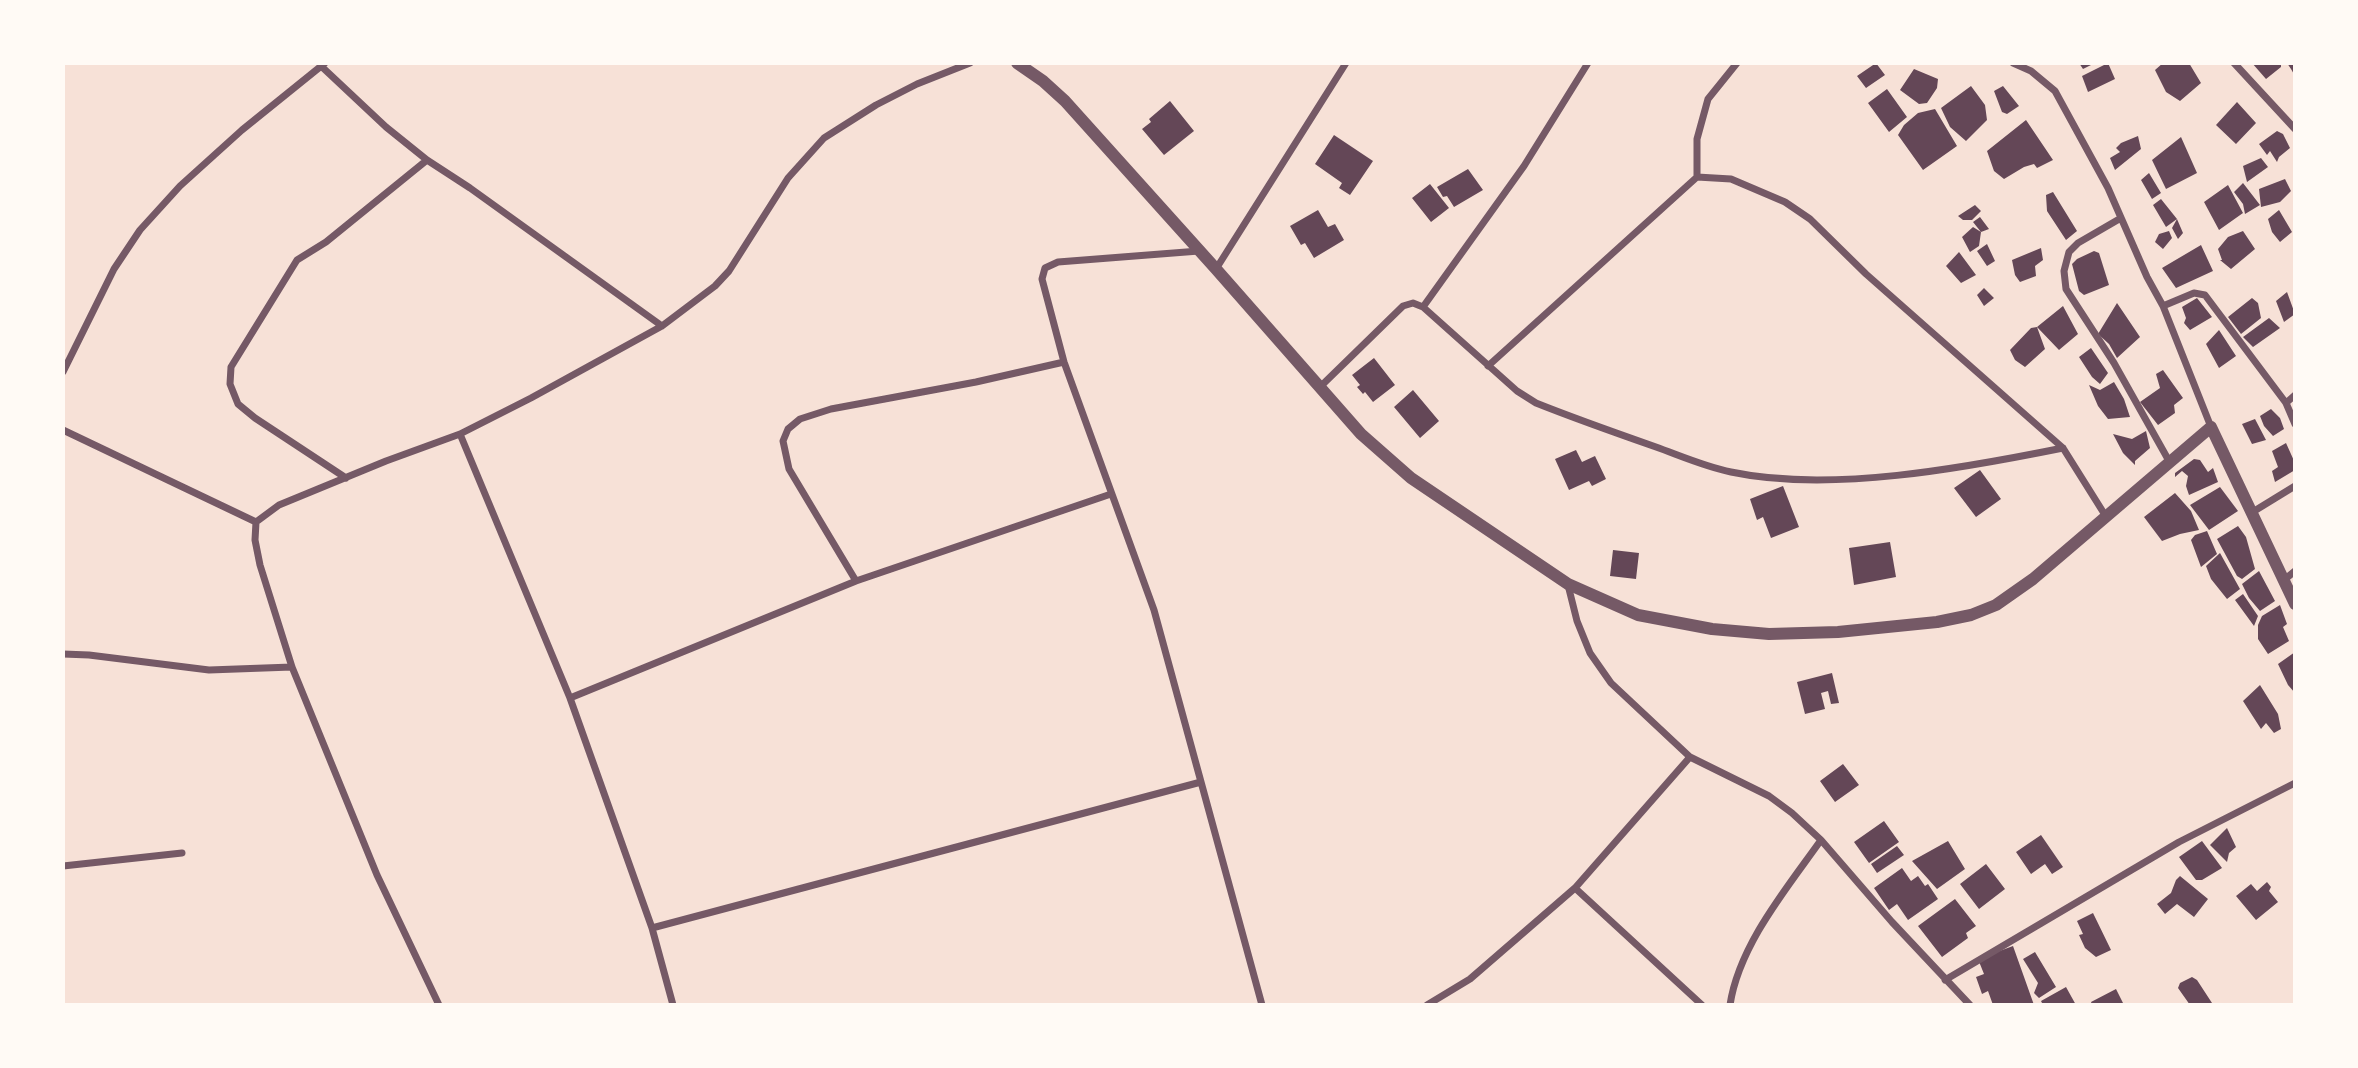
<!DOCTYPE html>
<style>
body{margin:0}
#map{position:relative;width:2358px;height:1068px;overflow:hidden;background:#f7e1d7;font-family:Commissioner,sans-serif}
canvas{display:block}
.frame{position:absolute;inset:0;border:65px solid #fffaf5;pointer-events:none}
</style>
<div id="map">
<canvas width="2358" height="1068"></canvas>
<div class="frame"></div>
</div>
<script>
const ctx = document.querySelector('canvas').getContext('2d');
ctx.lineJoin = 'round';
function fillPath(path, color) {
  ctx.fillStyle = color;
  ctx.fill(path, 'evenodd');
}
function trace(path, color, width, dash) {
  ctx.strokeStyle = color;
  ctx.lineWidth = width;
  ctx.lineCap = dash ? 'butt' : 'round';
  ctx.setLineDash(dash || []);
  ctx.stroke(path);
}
fillPath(new Path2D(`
 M1876,63L1885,75L1866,88L1857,76Z
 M2079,63H2095L2083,69Z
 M2108,63L2115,79L2088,92L2082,76Z
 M2163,63H2189L2201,83L2180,101L2166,92L2155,70Z
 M2252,63H2281V67L2266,79Z
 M2287,63H2295V76L2291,69Z
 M1914,69L1938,79L1937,88L1927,103L1919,104L1900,90Z
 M1971,86L1985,105L1987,120L1966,141L1950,127L1941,108Z
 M2003,86L2019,106L2007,114L2002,112L1994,91Z
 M1887,89L1907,117L1889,132L1868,103Z
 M1170,101L1194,131L1164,155L1142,129L1151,122L1149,119Z
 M2237,102L2256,123L2236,144L2216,125Z
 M1935,109L1957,146L1923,170L1898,135L1904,125L1918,113Z
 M2026,120L2053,160L2037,168L2034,164L2024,167L2004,179L1994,171L1987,151Z
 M2277,131L2283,134L2290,148L2279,157L2277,162L2270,151L2267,155L2259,144Z
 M1334,135L1373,161L1350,195L1339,188L1342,183L1315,164Z
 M2138,136L2141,149L2115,170L2110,158L2120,152L2116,148L2121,143Z
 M2181,137L2197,173L2166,189L2152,160Z
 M2261,158L2268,167L2247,182L2243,166Z
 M1468,169L1483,190L1454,207L1447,196L1443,197L1437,187Z
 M2149,173L2161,193L2152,199L2141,180Z
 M2285,179L2291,191L2280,202L2261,207L2259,189Z
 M2243,183L2260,205L2245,214L2243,204L2234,192Z
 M1430,184L1449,208L1431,222L1412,198Z
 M2228,185L2243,213L2219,230L2204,202Z
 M2053,192L2077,231L2066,240L2047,211L2046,195Z
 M2161,199L2177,219L2166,227L2153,205Z
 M1975,205L1981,211L1972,220H1963L1958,216Z
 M1318,210L1328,227L1335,224L1344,240L1314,258L1305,243L1301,245L1290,226Z
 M2279,210L2292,232L2280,242L2272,232L2268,219Z
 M1980,217L1989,229L1981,232L1979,246L1970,252L1962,237L1973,227L1981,232L1973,222Z
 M2177,219L2183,233L2178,239L2172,228Z
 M2169,231L2172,238L2163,249L2155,242L2159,234Z
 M2243,231L2255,249L2231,269L2220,260H2222L2218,249L2228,237Z
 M1987,244L1995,261L1987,266L1977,251Z
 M2201,245L2213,271L2176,288L2162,268Z
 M2041,248L2043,260L2035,266L2036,276L2020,282L2015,275L2012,260Z
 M2094,251L2099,253L2109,285L2084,295L2079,291L2072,264L2077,259Z
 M1959,252L1976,275L1961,283L1946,266Z
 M1984,288L1994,298L1984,306L1977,295Z
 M2287,292L2295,314L2284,322L2276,301Z
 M2197,298L2212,317L2190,330L2184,323L2186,318L2182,307Z
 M2252,298L2258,303L2261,318L2241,334L2228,317Z
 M2117,303L2140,337L2117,358L2109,344L2098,334Z
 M2063,306L2078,334L2059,350L2037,327Z
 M2269,318L2280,328L2253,347L2243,337Z
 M2037,327L2045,349L2025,367L2015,360L2010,350L2031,328Z
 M2219,330L2236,356L2219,368L2206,344Z
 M2091,348L2108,373L2100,384L2092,377L2079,357Z
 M1374,358L1395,385L1373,402L1365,392L1363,394L1357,387L1360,385L1352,375Z
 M2163,370L2183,398L2174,405L2175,413L2158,425L2140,402L2160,388L2156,374Z
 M2114,382L2124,399L2130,417L2108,419L2098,406L2089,385L2100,390Z
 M1413,390L1439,421L1420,438L1394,407Z
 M2271,409L2280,418L2284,429L2273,436L2264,426L2260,416Z
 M2255,419L2266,440L2252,444L2242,424Z
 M2146,431L2150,448L2135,461V465L2123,453L2113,434L2132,439Z
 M2286,443L2295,463V470L2275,482L2272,471L2278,467L2272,451Z
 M1576,450L1582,462L1595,456L1606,479L1592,486L1589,481L1569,490L1555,459Z
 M2194,459L2200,460L2208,472L2213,468L2218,482L2189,495L2186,486L2188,476L2182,471L2175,477V473Z
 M1980,470L2001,499L1976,517L1954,488Z
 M1783,486L1799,527L1771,538L1763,517L1757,520L1750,499Z
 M2220,487L2238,511L2209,530L2190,505Z
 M2175,493L2191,511L2199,530L2180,534L2162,541L2144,517Z
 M2238,526L2246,537L2255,569L2242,579L2237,576L2217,539Z
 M2207,531L2217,554L2201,567L2191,540L2195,535Z
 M1890,542L1896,577L1854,585L1849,548Z
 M1613,550L1639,553L1636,579L1610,576Z
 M2220,553L2240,589L2227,599L2211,579L2206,566Z
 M2259,571L2275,601L2260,611L2249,598L2242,584Z
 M2243,594L2258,616L2254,626L2235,600Z
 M2280,605L2287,624L2283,627L2289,641L2268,654L2258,639V625L2262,616Z
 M2295,652V693L2288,685L2278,664Z
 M1832,673L1839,703L1831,704L1828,691L1821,693L1825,709L1805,714L1797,682Z
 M2260,685L2278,714L2281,729L2274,733L2266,723L2261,729L2243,701Z
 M1843,764L1859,785L1835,802L1820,781Z
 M1884,821L1899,842L1869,863L1854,842Z
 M2227,828L2236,847L2229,853L2227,862L2210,845Z
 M2041,835L2063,867L2052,874L2045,864L2031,874L2016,852Z
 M1948,841L1965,869L1937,889L1912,861Z
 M2202,841L2222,868L2202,880H2196L2179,857Z
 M1897,846L1904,855L1877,873L1871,864Z
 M1986,864L2005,889L1979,909L1960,884Z
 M1902,868L1911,881L1918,876L1925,886L1928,884L1938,899L1908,920L1897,904L1889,910L1874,888Z
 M2180,876L2208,899L2194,917L2177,904L2165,914L2157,904L2171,893L2176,880Z
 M2267,882L2271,887L2269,891L2278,902L2256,920L2236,896L2251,884L2257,891Z
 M1955,899L1976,926L1966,933L1968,938L1942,957L1918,926Z
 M2093,913L2111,950L2096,957L2085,948L2079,935L2083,934L2077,921Z
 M2013,946L2034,1005H1993L1988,991L1982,994L1976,977L1984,974L1978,959Z
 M2035,952L2056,987L2039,998L2034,993L2038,983L2023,959Z
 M2192,977L2197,980L2212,1003L2190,1005L2178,988L2180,983Z
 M2066,987L2076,1005H2043L2041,1001Z
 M2116,989L2124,1005H2092L2091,1002Z`), '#644757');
trace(new Path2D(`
 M2013,63L2031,71L2055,91L2108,188L2147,277L2163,306L2211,427
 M2234,63L2295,129
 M321,66L386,127L427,160L470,188L662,326
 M1697,177L1731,179L1785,202L1810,219L1866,274L2063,448L2105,515
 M2121,218L2078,243L2069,252L2064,271L2066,289L2114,363L2169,461
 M1199,251L1058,262L1045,268L1042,279L1064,362L1154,610L1262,1005
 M1216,269L1346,63
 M2163,306L2194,293L2205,295L2286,403L2295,424
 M1423,307L1524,166L1588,63
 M1488,366L1697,177V139L1708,99L1737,63
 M63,372L114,269L140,230L180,186L242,130L325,63
 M1320,387L1403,306L1413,303L1423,307L1517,391L1536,403C1576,419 1616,433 1656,447C1681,456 1706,467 1731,472C1830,493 1964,468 2063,448
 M2286,403L2295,395
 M63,430L256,522
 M460,434L570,698L652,928L673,1005
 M346,478L255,418L238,404L230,384L231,367L297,260L326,242L427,160
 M2251,513L2295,486
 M2284,580L2295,571
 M856,581L789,469L783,441L788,429L800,419L831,409L976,382L1064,362
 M1568,585L1577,621L1590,653L1611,683L1690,757L1769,796L1792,813L1821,840L1892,922L1970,1005
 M63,654L89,655L209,670L292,667
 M570,698L856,581L1111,494
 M63,866L182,853
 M1575,888L1702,1005
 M652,928L1201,782
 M1945,980L2179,842L2295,783
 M439,1005L377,875L292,667L260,565L255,540L256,522L279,505L386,461L460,434L531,398L662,326L715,286L729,271L788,178L824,138L876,105L917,84L970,63
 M1427,1005L1470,979L1575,888L1690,757
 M1730,1005C1739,945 1787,888 1821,840`), '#755966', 7);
trace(new Path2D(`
 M1017,63L1043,81L1065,101L1216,269L1361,434L1411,478L1568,584L1638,615L1712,629L1769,634L1838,632L1937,622L1971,615L1996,605L2033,579L2211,427L2295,604`), '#755966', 12);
</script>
